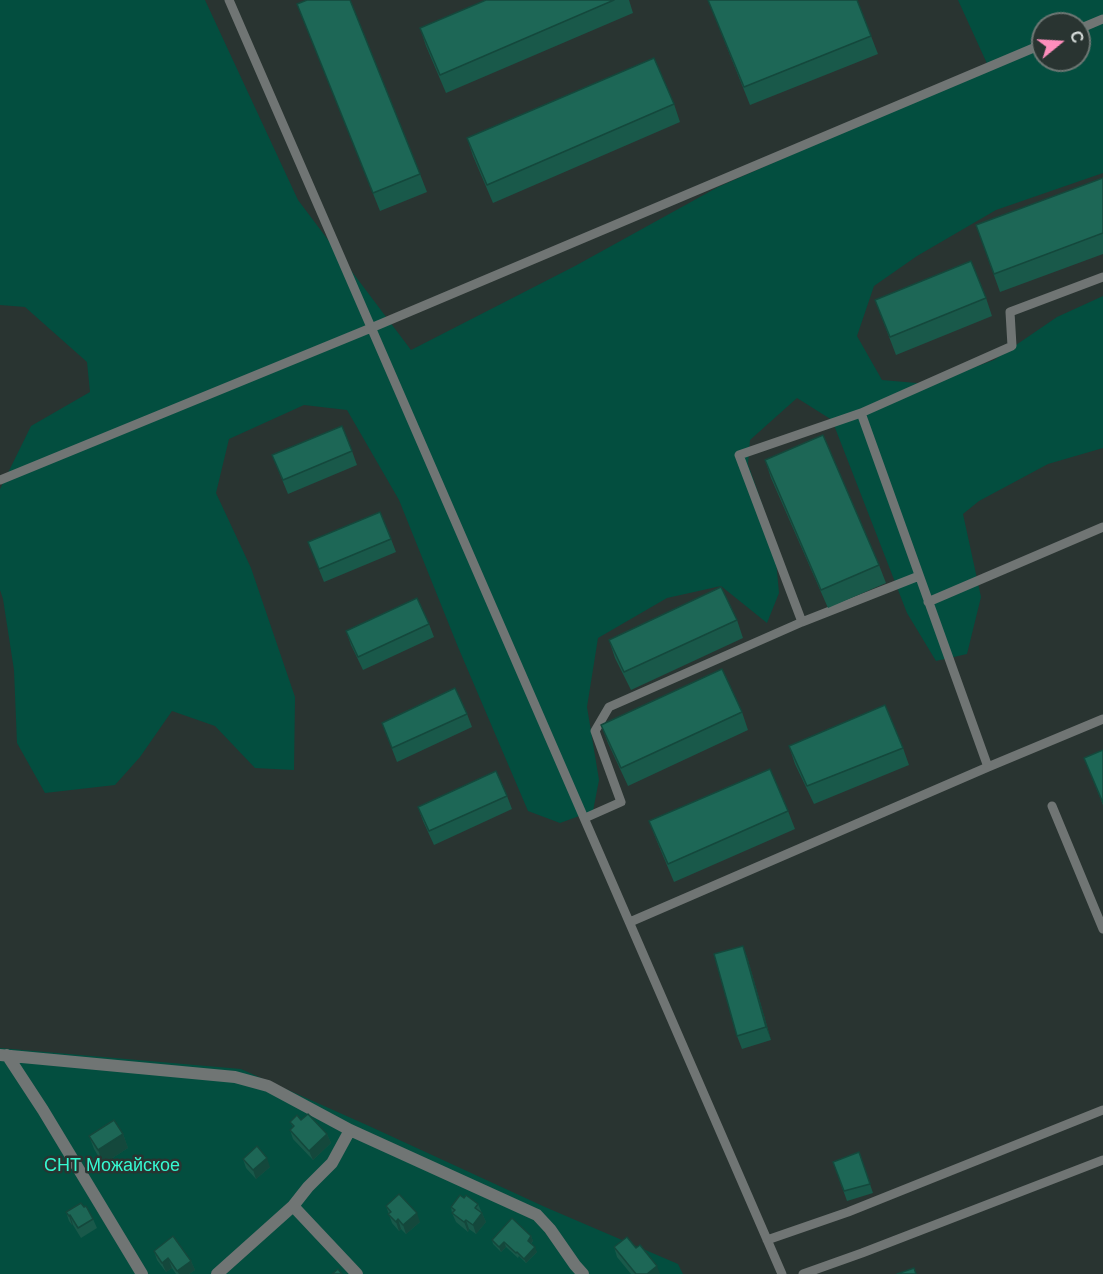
<!DOCTYPE html>
<meta charset="utf-8">
<style>
body{margin:0}
#map{position:relative;width:1103px;height:1274px;overflow:hidden;background:#293431;font-family:Arial,sans-serif}
canvas{display:block}
.north{position:absolute;left:1031px;top:12px;width:60px;height:60px;box-sizing:border-box;background:#293431;border:2px solid #6e7774;border-radius:50%;rotate:72deg;font-size:16px;font-weight:700;line-height:24px;text-align:center;color:#d5dbd9}
.north::after{content:'';display:block;margin:auto;width:21px;height:27px;background:#fe8ebc;clip-path:polygon(50% 0,100% 100%,50% 72%,0 100%)}
</style>
<div id="map">
<canvas width="1103" height="1274"></canvas>
<div class="north">С</div>
</div>
<script>
const ctx = document.querySelector('canvas').getContext('2d');
ctx.lineJoin = 'round';
function fillPath(path, color) {
  ctx.fillStyle = color;
  ctx.fill(path, 'evenodd');
}
function trace(path, color, width, dash) {
  ctx.strokeStyle = color;
  ctx.lineWidth = width;
  ctx.lineCap = dash ? 'butt' : 'round';
  ctx.setLineDash(dash || []);
  ctx.stroke(path);
}
function drawText(font, color, halo, rows, align = 'center') {
  ctx.font = font + ' Arial,sans-serif';
  ctx.lineWidth = 5;
  ctx.setLineDash([]);
  ctx.textBaseline = 'middle';
  ctx.strokeStyle = halo;
  ctx.fillStyle = color;
  for (const [text, x, y, turn = 0] of rows) {
    ctx.save();
    ctx.translate(x, y);
    ctx.rotate((+turn || 0) * Math.PI / 180);
    ctx.textAlign = isNaN(turn) ? turn : align;
    if (halo) ctx.strokeText(text, 0, 0);
    ctx.fillText(text, 0, 0);
    ctx.restore();
  }
}
fillPath(new Path2D(`
 M0,0H205L298,200L411,350L575,266L718,187L989,68L958,0H1103V173L996,210L917,256L874,286L857,336L882,380L928,384L994,360L1057,317L1103,296V448L1048,464L979,501L963,514L981,597L967,654L936,661L907,613L832,420L797,398L750,440L748,464L774,538L779,593L767,623L721,586L667,598L598,638L587,707L599,780L593,811L560,823L528,811L458,647L399,500L347,410L304,405L229,439L216,493L251,568L295,697L294,770L255,768L215,726L172,711L140,757L115,785L45,793L17,743L14,670L3,599L0,590V489L31,426L90,392L87,362L25,307L0,305ZM1043,24H1079V60H1043Z
 M0,1048L241,1069L369,1126L545,1207L678,1264L683,1274H0Z`), '#034e3f');
trace(new Path2D(`
 M229,0L782,1274
 M1079,29L1103,19
 M0,480L371,328L1043,44
 M928,602L1103,527
 M802,622L739,455L861,413
 M988,767L861,413L1012,346L1010,312L1103,277
 M1052,806L1103,929
 M585,818L621,802L595,731L609,707L802,622L919,576
 M630,922L988,767L1103,719
 M767,1240L848,1212L1103,1110
 M803,1274L862,1253L1103,1160`), '#707574', 9);
trace(new Path2D(`
 M0,1055L235,1077L268,1086L350,1130L537,1215L550,1229L575,1265L583,1274
 M7,1055L43,1110L142,1274
 M293,1206L357,1274
 M217,1274L293,1206L308,1187L332,1163L350,1130`), '#707574', 12);
fillPath(new Path2D(`
 M486,0H629L633,13L446,93L426,46L420,28Z
 M708,0L871,36L878,54L750,105Z
 M297,4L420,174L427,192L380,211Z
 M674,104L680,122L493,203L473,156L467,138Z
 M1103,178V254L1000,292L976,225Z
 M986,298L992,316L896,355L875,300Z
 M352,451L357,465L288,494L272,455Z
 M765,460L879,565L886,583L828,608L771,478Z
 M391,539L396,552L324,582L308,542Z
 M737,620L743,638L631,690L615,658L609,640Z
 M429,624L434,637L363,670L351,645L346,631Z
 M742,712L748,730L628,786L608,743L601,725Z
 M467,714L472,727L397,762L382,723Z
 M789,746L903,748L909,765L814,804L795,764Z
 M1103,750V805L1084,758Z
 M507,796L512,809L434,845L423,821L418,807Z
 M788,811L795,829L674,882L656,839L649,821Z
 M743,946L748,960L771,1040L742,1049L737,1036Z
 M290,1122L327,1134L331,1143L313,1160L293,1139L290,1130L293,1127Z
 M123,1134L128,1148L103,1164L94,1149L89,1136Z
 M859,1152L873,1193L847,1201L833,1162Z
 M243,1159L270,1167L256,1179L246,1168Z
 M464,1198L478,1204L486,1222L476,1234L469,1229L468,1232L456,1222L452,1213L451,1207Z
 M386,1206L420,1222L406,1234L401,1229L399,1231L392,1223Z
 M66,1212L93,1219L97,1228L81,1238L73,1225H72L69,1221Z
 M531,1236L533,1241L531,1244L537,1252L526,1263L519,1256L518,1258L506,1247L501,1252L493,1244L492,1240Z
 M614,1247L636,1248L660,1274H631L617,1257Z
 M154,1251L191,1261L195,1270L189,1274H176L172,1268L166,1272L157,1260Z`), '#19594a');
fillPath(new Path2D(`
 M743,946L748,960L771,1040L766,1027Z
 M123,1134L128,1148L103,1164L98,1150Z
 M327,1134L331,1143L313,1160L309,1151Z
 M267,1158L270,1167L256,1179L253,1170Z
 M417,1213L420,1222L406,1234L403,1225Z
 M482,1213L486,1222L476,1234L473,1225Z
 M70,1215L73,1225H72L69,1216Z
 M398,1219L401,1229L399,1231L396,1222Z
 M466,1220L469,1229L468,1232L464,1222Z
 M531,1236L533,1241L529,1245L528,1241Z
 M504,1242L506,1247L501,1252L499,1247Z
 M535,1247L537,1252L526,1263L524,1259Z
 M168,1258L172,1268L166,1272L162,1263Z
 M191,1261L195,1270L189,1274H179L177,1271Z
 M657,1266L660,1274H647Z`), '#14483c');
const building = new Path2D(`
 M307,0H350L420,174L373,193L297,4Z
 M486,0H614L440,75L420,28Z
 M708,0H857L871,36L744,87Z
 M654,58L674,104L487,185L467,138Z
 M1103,178V233L994,274L976,225Z
 M971,261L986,298L890,337L875,300Z
 M342,426L352,451L283,480L272,455Z
 M823,435L879,565L821,590L765,460Z
 M380,512L391,539L319,569L308,542Z
 M721,587L737,620L624,672L609,640Z
 M417,598L429,624L358,657L346,631Z
 M722,669L742,712L621,768L601,725Z
 M455,688L467,714L392,748L382,723Z
 M885,705L903,748L807,786L789,746Z
 M1103,750V803L1084,758Z
 M770,769L788,811L668,864L649,821Z
 M496,771L507,796L429,831L418,807Z
 M743,946L766,1027L737,1036L714,954Z
 M308,1114L327,1134L309,1151L290,1130L294,1126L290,1122L297,1115L301,1120Z
 M114,1120L123,1134L98,1150L89,1136Z
 M257,1146L267,1158L253,1170L243,1159Z
 M859,1152L870,1184L844,1191L833,1162Z
 M399,1194L417,1213L403,1225L398,1219L396,1222L388,1214L391,1212L386,1206Z
 M460,1195L464,1198L466,1195L478,1204L475,1208L482,1213L473,1225L466,1220L464,1222L452,1213L455,1210L451,1207Z
 M81,1203L84,1207L86,1206L93,1219L78,1228L70,1215L69,1216L66,1212Z
 M512,1218L531,1236L528,1241L535,1247L524,1259L517,1252L516,1253L504,1242L499,1247L492,1240Z
 M173,1236L191,1261L177,1271L168,1258L162,1263L154,1251Z
 M627,1237L636,1248L640,1245L657,1266L647,1274H636L614,1247Z
 M914,1268L916,1274H897Z
 M338,1269L342,1274H332Z`);
fillPath(building, '#1d6756');
trace(building, '#14483c', 1.5);
drawText('18px', '#35f8d1', '#293431', [
 ["СНТ Можайское",112,1166]
]);
</script>
